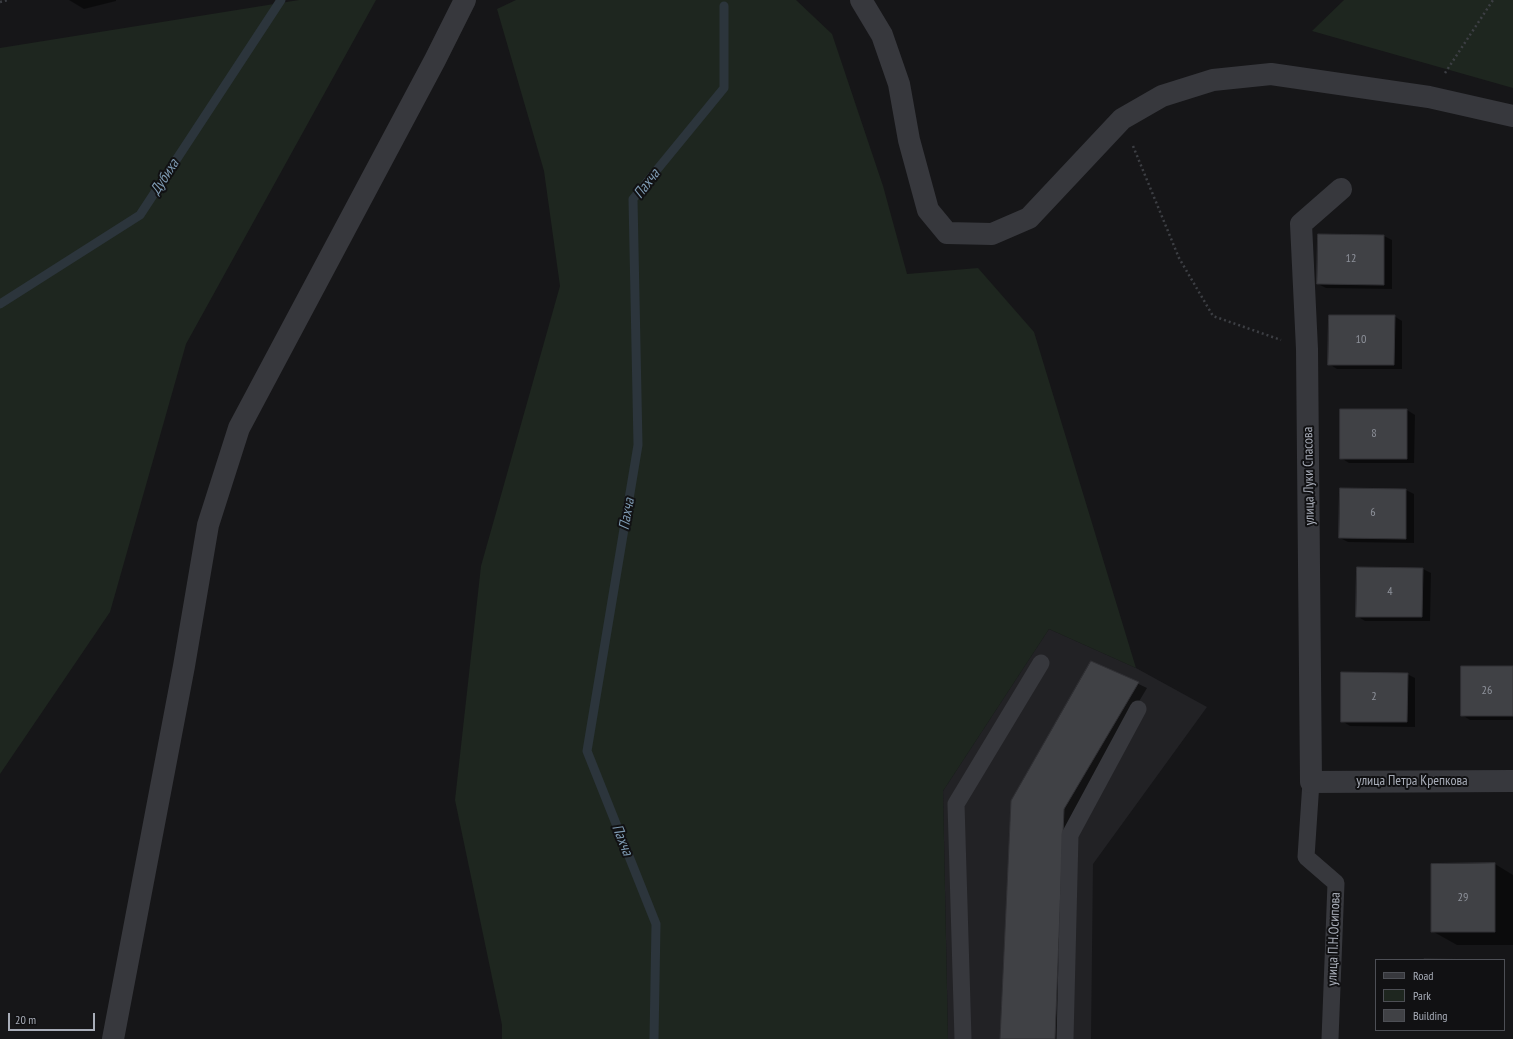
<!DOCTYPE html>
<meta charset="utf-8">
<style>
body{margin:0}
#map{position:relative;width:1513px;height:1039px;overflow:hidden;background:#161618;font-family:"PT Sans Narrow",sans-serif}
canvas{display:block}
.legend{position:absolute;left:1375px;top:959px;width:130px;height:72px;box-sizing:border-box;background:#111113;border:1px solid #4d4f55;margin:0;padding:5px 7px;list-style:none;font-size:12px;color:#a8adb8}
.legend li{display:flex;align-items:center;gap:8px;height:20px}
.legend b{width:20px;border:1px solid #4d4f55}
.scale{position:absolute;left:8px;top:1013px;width:87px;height:18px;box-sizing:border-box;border:2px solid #a8adb8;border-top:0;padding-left:5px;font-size:12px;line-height:14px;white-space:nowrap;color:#a8adb8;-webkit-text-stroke:3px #111113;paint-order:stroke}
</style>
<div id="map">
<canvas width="1513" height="1039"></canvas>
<ul class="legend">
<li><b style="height:5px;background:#37383d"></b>Road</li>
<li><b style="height:11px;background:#1e261f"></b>Park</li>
<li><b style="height:11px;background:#404145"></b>Building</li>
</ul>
<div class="scale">20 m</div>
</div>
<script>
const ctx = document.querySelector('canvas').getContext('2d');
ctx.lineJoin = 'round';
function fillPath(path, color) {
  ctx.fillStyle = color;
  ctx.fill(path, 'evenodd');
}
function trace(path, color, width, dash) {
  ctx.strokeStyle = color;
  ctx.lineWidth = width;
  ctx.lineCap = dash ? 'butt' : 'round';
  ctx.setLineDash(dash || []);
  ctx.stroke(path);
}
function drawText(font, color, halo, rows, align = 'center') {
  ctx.font = font + ' "PT Sans Narrow",sans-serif';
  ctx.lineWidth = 4;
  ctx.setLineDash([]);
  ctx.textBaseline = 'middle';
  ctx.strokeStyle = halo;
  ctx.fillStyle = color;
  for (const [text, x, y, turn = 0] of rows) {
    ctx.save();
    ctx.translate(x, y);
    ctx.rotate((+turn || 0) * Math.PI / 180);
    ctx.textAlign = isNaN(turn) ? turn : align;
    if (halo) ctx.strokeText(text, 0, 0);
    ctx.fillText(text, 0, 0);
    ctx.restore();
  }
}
fillPath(new Path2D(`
 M1049,629L1136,668L1207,707L1093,864L1091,1039H948L943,791Z`), '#222225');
fillPath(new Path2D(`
 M299,0H376L186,344L110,612L0,774V48Z
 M516,0H796L832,34L883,186L907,274L978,268L1034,332L1136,668L1049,629L943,791L948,1039H502V1025L455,800L481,566L560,286L544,171L497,9Z
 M1344,0H1513V88L1312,31Z`), '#1e261f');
fillPath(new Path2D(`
 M69,0H116V1L84,9Z
 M1384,236L1392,240V289L1326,288L1318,284Z
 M1394,316L1402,321V369H1337L1329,364Z
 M1407,410L1415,415L1414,463H1349L1341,458Z
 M1406,490L1414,494V543L1348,542L1340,538Z
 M1423,569L1431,573L1430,621H1365L1357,616Z
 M1092,662L1147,688L1072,814L1063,1039H1001Z
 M1513,667V720H1470L1462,715Z
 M1407,674L1415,678V727L1350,726L1342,721Z
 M1495,864L1513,875V945H1457L1432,931Z`), '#0007');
trace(new Path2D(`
 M0,304L140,215L281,0
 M654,1039L656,924L587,751L638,445L633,199L724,88V6`), '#2c353c', 9);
const building = new Path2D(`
 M1318,234L1384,235V285L1317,284Z
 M1329,315H1395L1394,365H1328Z
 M1340,409H1407V459H1340Z
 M1340,488L1406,489V539L1339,538Z
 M1357,567L1423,568L1422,617H1356Z
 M1091,661L1139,682L1064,809L1055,1039H1000L1011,801Z
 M1461,666H1513V716H1461Z
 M1341,672L1408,673L1407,722H1341Z
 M1495,863V932H1431V864Z
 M1424,959L1490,960H1424Z`);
fillPath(building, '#404145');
trace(building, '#303034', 1);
trace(new Path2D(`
 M0,2L8,0
 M1445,73L1493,0
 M1133,146L1179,258L1213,316L1281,340`), '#3d3f44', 2.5, [2, 3]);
trace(new Path2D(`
 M1311,782L1306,857L1336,883L1330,1039
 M963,1039L956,804L1041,663
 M1065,1039L1070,835L1138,709`), '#37383d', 17);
trace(new Path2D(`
 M861,0L882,35L899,84L909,140L928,210L947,233L992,234L1029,218L1122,119L1162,96L1213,80L1271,74L1429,97L1513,116
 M1341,189L1301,224L1307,349L1311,782L1513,781
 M113,1039L184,666L208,525L239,428L435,60L465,0`), '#37383d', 22);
drawText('12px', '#8e929b', null, [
 ["12",1351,259],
 ["10",1361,340],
 ["8",1374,434],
 ["6",1373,513],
 ["4",1390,592],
 ["26",1487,691],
 ["2",1374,697],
 ["29",1463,898]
]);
drawText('14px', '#a8adb8', '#111113', [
 ["улица Луки Спасова",1309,476,-91],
 ["улица Петра Крепкова",1412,781],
 ["улица П.Н.Осипова",1334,939,-88]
]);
drawText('italic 15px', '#7f9bb3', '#111113', [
 ["Дубиха",165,177,-57],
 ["Пахча",647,184,-53],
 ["Пахча",627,514,-80],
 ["Пахча",622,840,68]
]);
</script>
